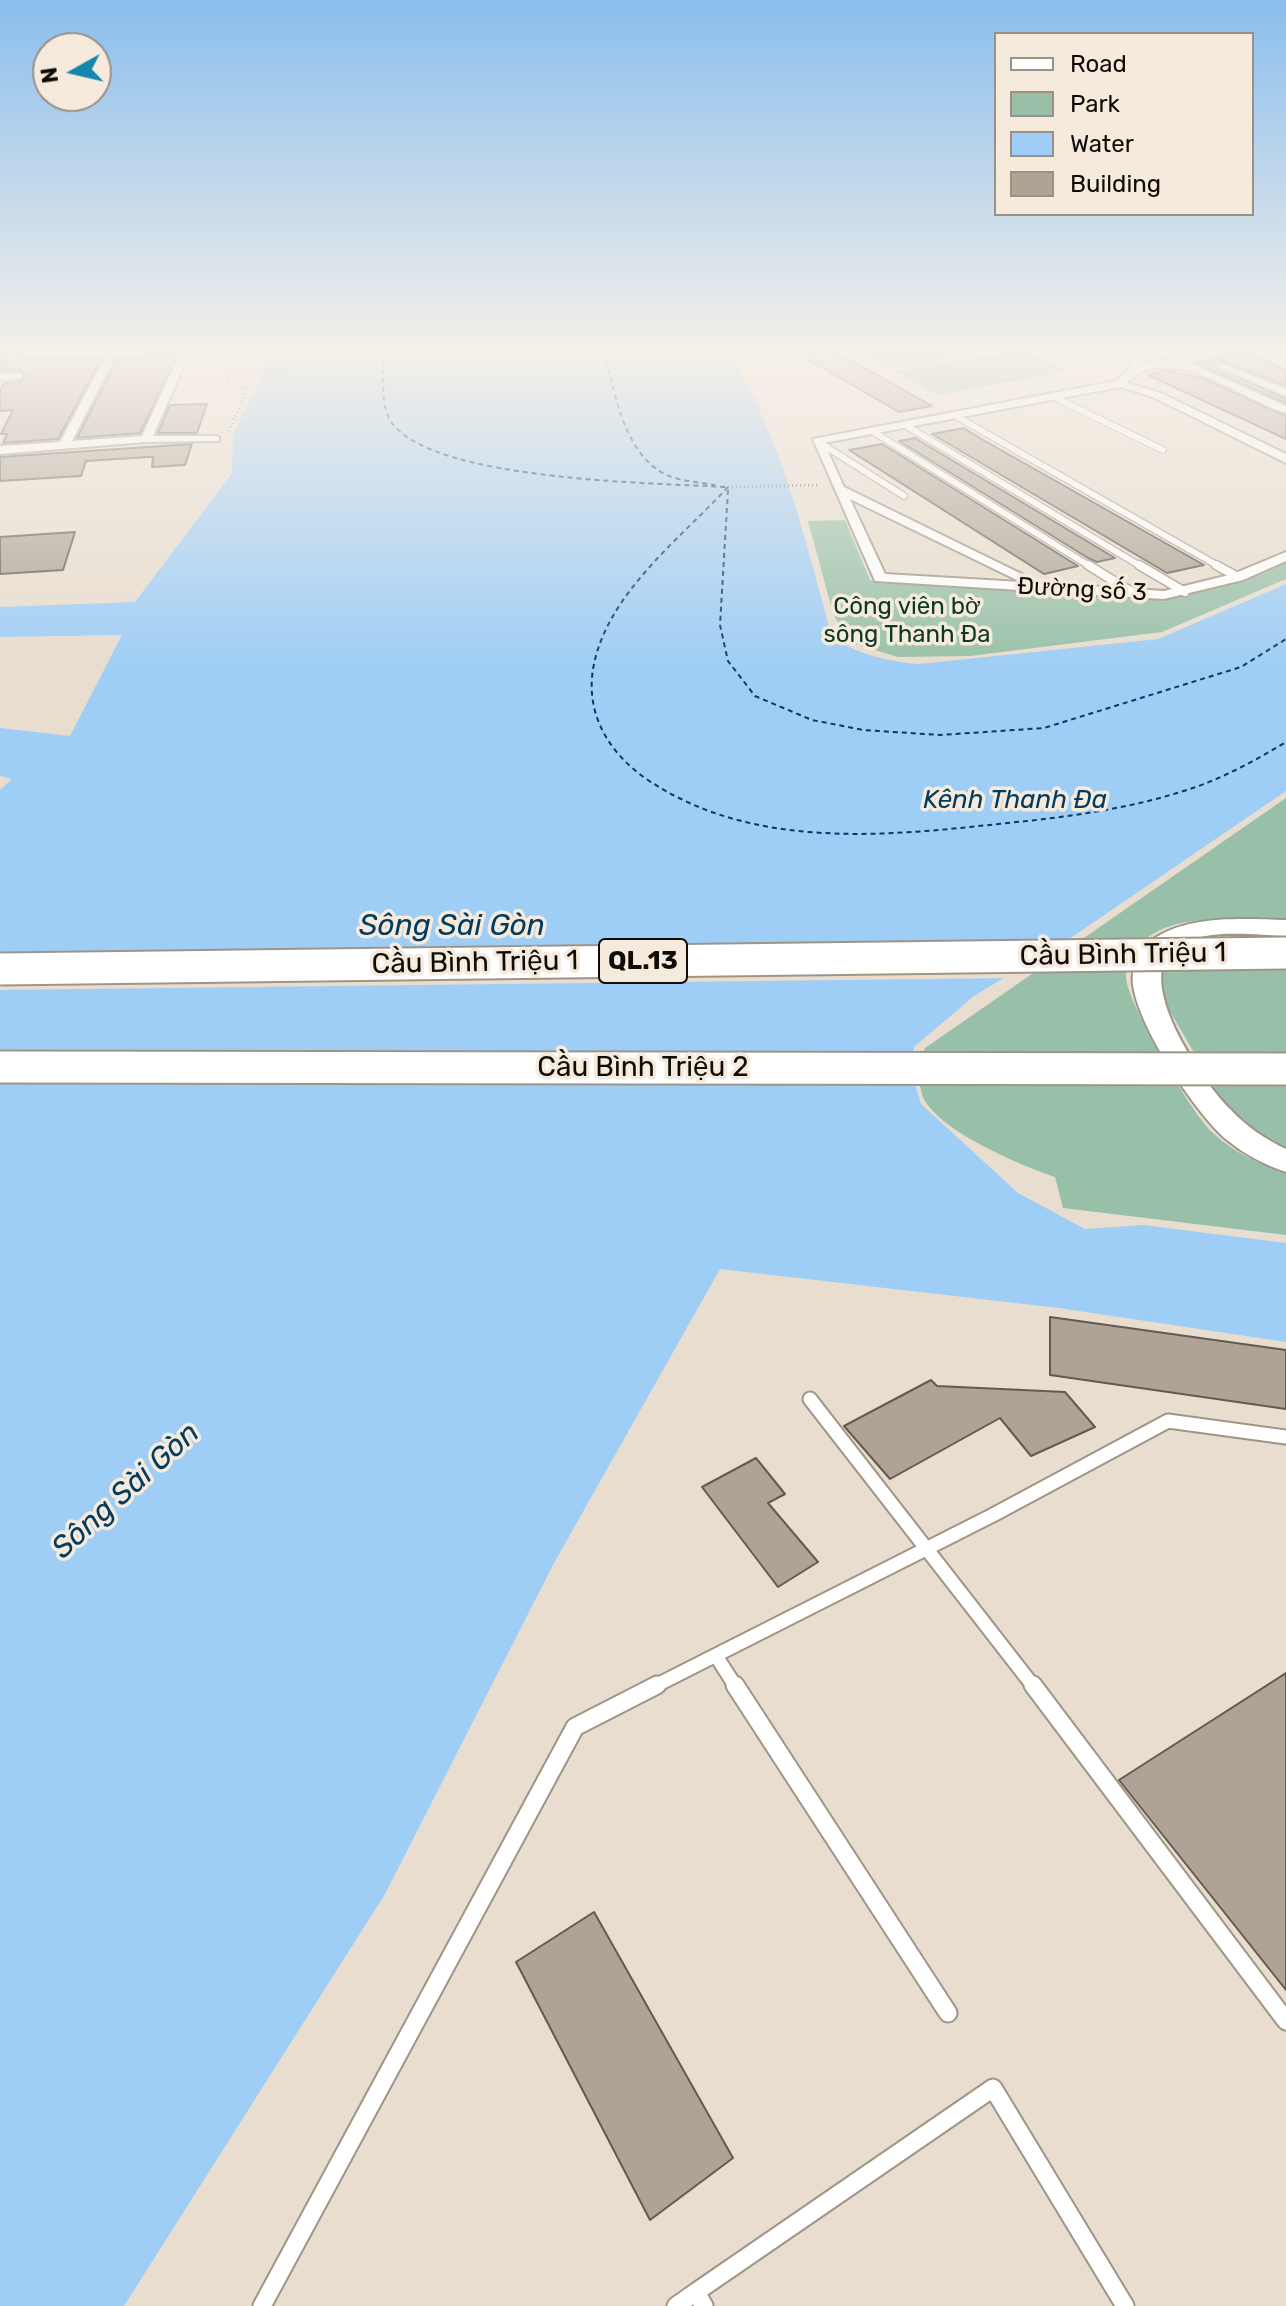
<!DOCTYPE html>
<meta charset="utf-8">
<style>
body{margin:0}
#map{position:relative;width:1286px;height:2306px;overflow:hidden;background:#e8ddcf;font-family:Rubik,sans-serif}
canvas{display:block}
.legend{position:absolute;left:994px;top:32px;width:260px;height:184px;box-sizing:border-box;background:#f5eadc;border:2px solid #999187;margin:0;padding:10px 14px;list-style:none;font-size:24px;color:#100c08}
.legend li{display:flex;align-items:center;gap:16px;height:40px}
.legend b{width:40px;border:2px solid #999187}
.north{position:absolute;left:32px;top:32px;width:80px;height:80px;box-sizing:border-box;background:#f5eadc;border:2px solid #999187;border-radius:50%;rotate:262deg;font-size:22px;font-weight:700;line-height:32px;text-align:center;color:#100c08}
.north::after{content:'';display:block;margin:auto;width:28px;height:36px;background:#1487ac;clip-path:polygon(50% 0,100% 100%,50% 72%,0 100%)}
</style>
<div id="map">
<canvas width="1286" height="2306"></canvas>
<ul class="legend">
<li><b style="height:10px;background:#fff"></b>Road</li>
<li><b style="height:22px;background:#98c0a8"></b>Park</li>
<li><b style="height:22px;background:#9ecdf6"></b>Water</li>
<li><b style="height:22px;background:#aea396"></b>Building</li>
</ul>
<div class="north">N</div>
</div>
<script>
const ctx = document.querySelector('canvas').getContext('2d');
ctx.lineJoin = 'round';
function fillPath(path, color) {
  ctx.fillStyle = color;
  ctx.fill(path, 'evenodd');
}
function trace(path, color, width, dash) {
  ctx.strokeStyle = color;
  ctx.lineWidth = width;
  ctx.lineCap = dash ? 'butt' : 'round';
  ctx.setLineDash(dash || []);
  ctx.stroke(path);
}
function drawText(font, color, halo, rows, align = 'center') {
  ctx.font = font + ' Rubik,sans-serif';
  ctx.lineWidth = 7;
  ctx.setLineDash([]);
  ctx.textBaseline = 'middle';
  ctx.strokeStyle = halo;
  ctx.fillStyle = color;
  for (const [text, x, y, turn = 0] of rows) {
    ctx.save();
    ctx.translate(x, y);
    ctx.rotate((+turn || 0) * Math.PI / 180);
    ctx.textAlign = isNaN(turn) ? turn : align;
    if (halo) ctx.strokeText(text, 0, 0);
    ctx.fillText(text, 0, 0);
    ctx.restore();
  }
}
fillPath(new Path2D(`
 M859,351H970L977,354L892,369Z
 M1013,351H1027L1068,371L937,395L895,371Z
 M845,520L870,580L877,583L1166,598L1187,595L1259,575L1286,563V579L1162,632L970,656L898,657L855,644L844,634L833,613L808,521Z
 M1286,798V922C1242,921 1180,910 1143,941C1133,950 1125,964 1126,978C1128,1004 1192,1114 1212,1132C1233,1152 1259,1164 1286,1174V1235L1063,1208L1055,1177C1022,1166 928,1127 921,1091C918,1077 920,1061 925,1048Z
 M1220,937L1286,938V1147L1255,1130L1221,1099L1161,996L1159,967L1181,946Z`), '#98c0a8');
fillPath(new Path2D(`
 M268,351H730C783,444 804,535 832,637C860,655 886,661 919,664L1158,639L1286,584V791L1075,935L974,996L914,1047L912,1074L921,1104L1018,1193L1085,1229L1143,1225L1286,1243V1342L1059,1308L720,1269L554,1563L385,1894L124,2306H0V790L12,779L0,776V728L70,736L122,635L0,637V607L135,602L232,473L233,435L266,367Z`), '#9ecdf6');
fillPath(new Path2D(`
 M1054,953L1012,978L0,990V965Z`), '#e8ddcf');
trace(new Path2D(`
 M383,351C384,372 379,405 392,423C434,481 656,483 727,487
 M604,351C615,391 622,448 661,472C676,481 698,482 715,485
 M728,487C681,538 609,592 594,664C584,711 607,751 645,778C748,849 879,837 998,824C1058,818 1118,811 1177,793C1216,782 1251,763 1286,742
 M728,490L720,625L728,661L755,696L812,720L863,730L940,735L1044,728L1241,667L1286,639`), '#023c61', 2, [5, 4]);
const building = new Path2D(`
 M0,351H26L24,359L102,358L58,439L3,443L7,434H1L13,410L0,411V391L4,383L20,382L25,376L19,370L0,371Z
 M793,351H834L932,406L899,412Z
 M1244,352L1286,371V386L1218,359L1214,366L1286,399V403L1196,363Z
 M175,353V362L140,433L77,438L116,362L113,358Z
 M1164,370L1204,379L1286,416V439L1148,375Z
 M207,404L197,433H158L170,405Z
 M964,428L978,437L1204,565L1167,573L932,434Z
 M915,438L1115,558L1097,562L1088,558L899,441Z
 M192,444L185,465L152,467L153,457H149L86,461L81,476L0,481V457Z
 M882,444L1078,566L1044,574L849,450Z
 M75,532L63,570L0,574V537Z
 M1050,1317L1286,1350V1409L1050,1375Z
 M931,1380L937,1386L1065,1392L1095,1427L1031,1456L1000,1418L890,1479L844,1426Z
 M756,1458L785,1494L768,1503L818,1562L778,1587L702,1487Z
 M1286,1673V1990L1119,1780Z
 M594,1912L733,2158L650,2220L516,1962Z`);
fillPath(building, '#aea396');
trace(building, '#645a4e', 2);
const laneFar3 = new Path2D(`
 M0,377L19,376
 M1054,397L1163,450
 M954,415L1220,567
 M905,425L1142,567
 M872,431L1091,567
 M817,441L904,496`);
const laneFar2 = new Path2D(`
 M1088,565L1135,594
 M1139,565L1185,592
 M1216,565L1238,577`);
const laneFar1 = new Path2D(`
 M810,1399L1034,1687
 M716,1656L736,1687
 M653,1687L993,1515L1168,1421L1286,1437`);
const lane = new Path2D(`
 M735,1685L948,2013
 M1033,1685L1286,2021
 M696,2292L993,2088L1125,2306
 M262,2306L575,1727L657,1685
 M676,2306L696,2292L704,2306`);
const street = new Path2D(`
 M1130,351L1145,352L1142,364L1216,351H1235L1187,362L1286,406V413C1239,399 1170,339 1127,383L1161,393L1286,454V463L1153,397L1120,387L824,443L844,487L1040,583L1164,591L1233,574L1286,552V561L1243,580L1164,599L875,581L813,439L1116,381L1130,368L1135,355ZM850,499L1021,582L885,574Z
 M1248,351H1261L1286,361V368Z
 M108,358L113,361L72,441L142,436L174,366L179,363L184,366L153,436H215L219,437V441L146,442L0,454V446L60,442L103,361Z
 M1217,362L1286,389V396L1217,366Z`);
const secondary = new Path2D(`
 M1286,920V936C1253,935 1207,928 1177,946C1129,976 1203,1083 1231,1110C1247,1127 1265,1139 1286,1149V1172C1265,1165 1244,1154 1227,1140C1197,1116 1127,1012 1133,974C1135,958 1146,942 1160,935C1196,915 1246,919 1286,920Z`);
trace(laneFar3, '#9f9587', 8);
trace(laneFar2, '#9f9587', 11);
trace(laneFar1, '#9f9587', 17);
trace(lane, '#9f9587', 21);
trace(street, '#9f9587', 4);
trace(secondary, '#9f9587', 4);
trace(new Path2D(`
 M903,351L930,357
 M914,351H927
 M928,351L941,358
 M946,351L955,355
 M195,364L247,351
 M257,368L261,351
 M229,431L248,389L227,385L230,372L302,366
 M728,487L819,485`), '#7b746b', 3, [1, 3]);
trace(laneFar3, '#fff', 6);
trace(laneFar2, '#fff', 8);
trace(laneFar1, '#fff', 13);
trace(lane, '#fff', 17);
fillPath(street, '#fff');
fillPath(secondary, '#fff');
const primaryBridge = new Path2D(`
 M0,969L1286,953
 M0,1067L1286,1069`);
trace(primaryBridge, '#9f9587', 35, []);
trace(primaryBridge, '#fff', 31);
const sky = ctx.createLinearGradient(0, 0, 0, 673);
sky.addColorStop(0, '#8abeee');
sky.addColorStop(0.52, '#f5f0e9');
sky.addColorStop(1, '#f5f0e900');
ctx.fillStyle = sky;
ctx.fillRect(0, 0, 1286, 673);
drawText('24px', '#100c08', '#f5eadc', [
 ["Đường số 3",1082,590,3]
]);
drawText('24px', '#0a3a24', '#f5eadc', [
 ["Công viên bờ",907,607],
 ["sông Thanh Đa",907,635]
]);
drawText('italic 26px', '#023c61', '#f5eadc', [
 ["Kênh Thanh Đa",1015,800]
]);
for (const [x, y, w] of [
 [643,961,88]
]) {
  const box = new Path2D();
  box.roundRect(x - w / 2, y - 22, w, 44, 6);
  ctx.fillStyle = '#f5eadc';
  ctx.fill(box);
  trace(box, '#100c08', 2);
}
drawText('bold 26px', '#100c08', null, [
 ["QL.13",643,961]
]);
drawText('28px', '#100c08', '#f5eadc', [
 ["Cầu Bình Triệu 1",1123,955,-1],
 ["Cầu Bình Triệu 1",475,963,-1],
 ["Cầu Bình Triệu 2",643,1068]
]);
drawText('italic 30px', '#023c61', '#f5eadc', [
 ["Sông Sài Gòn",452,926],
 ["Sông Sài Gòn",126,1491,-42]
]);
</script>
